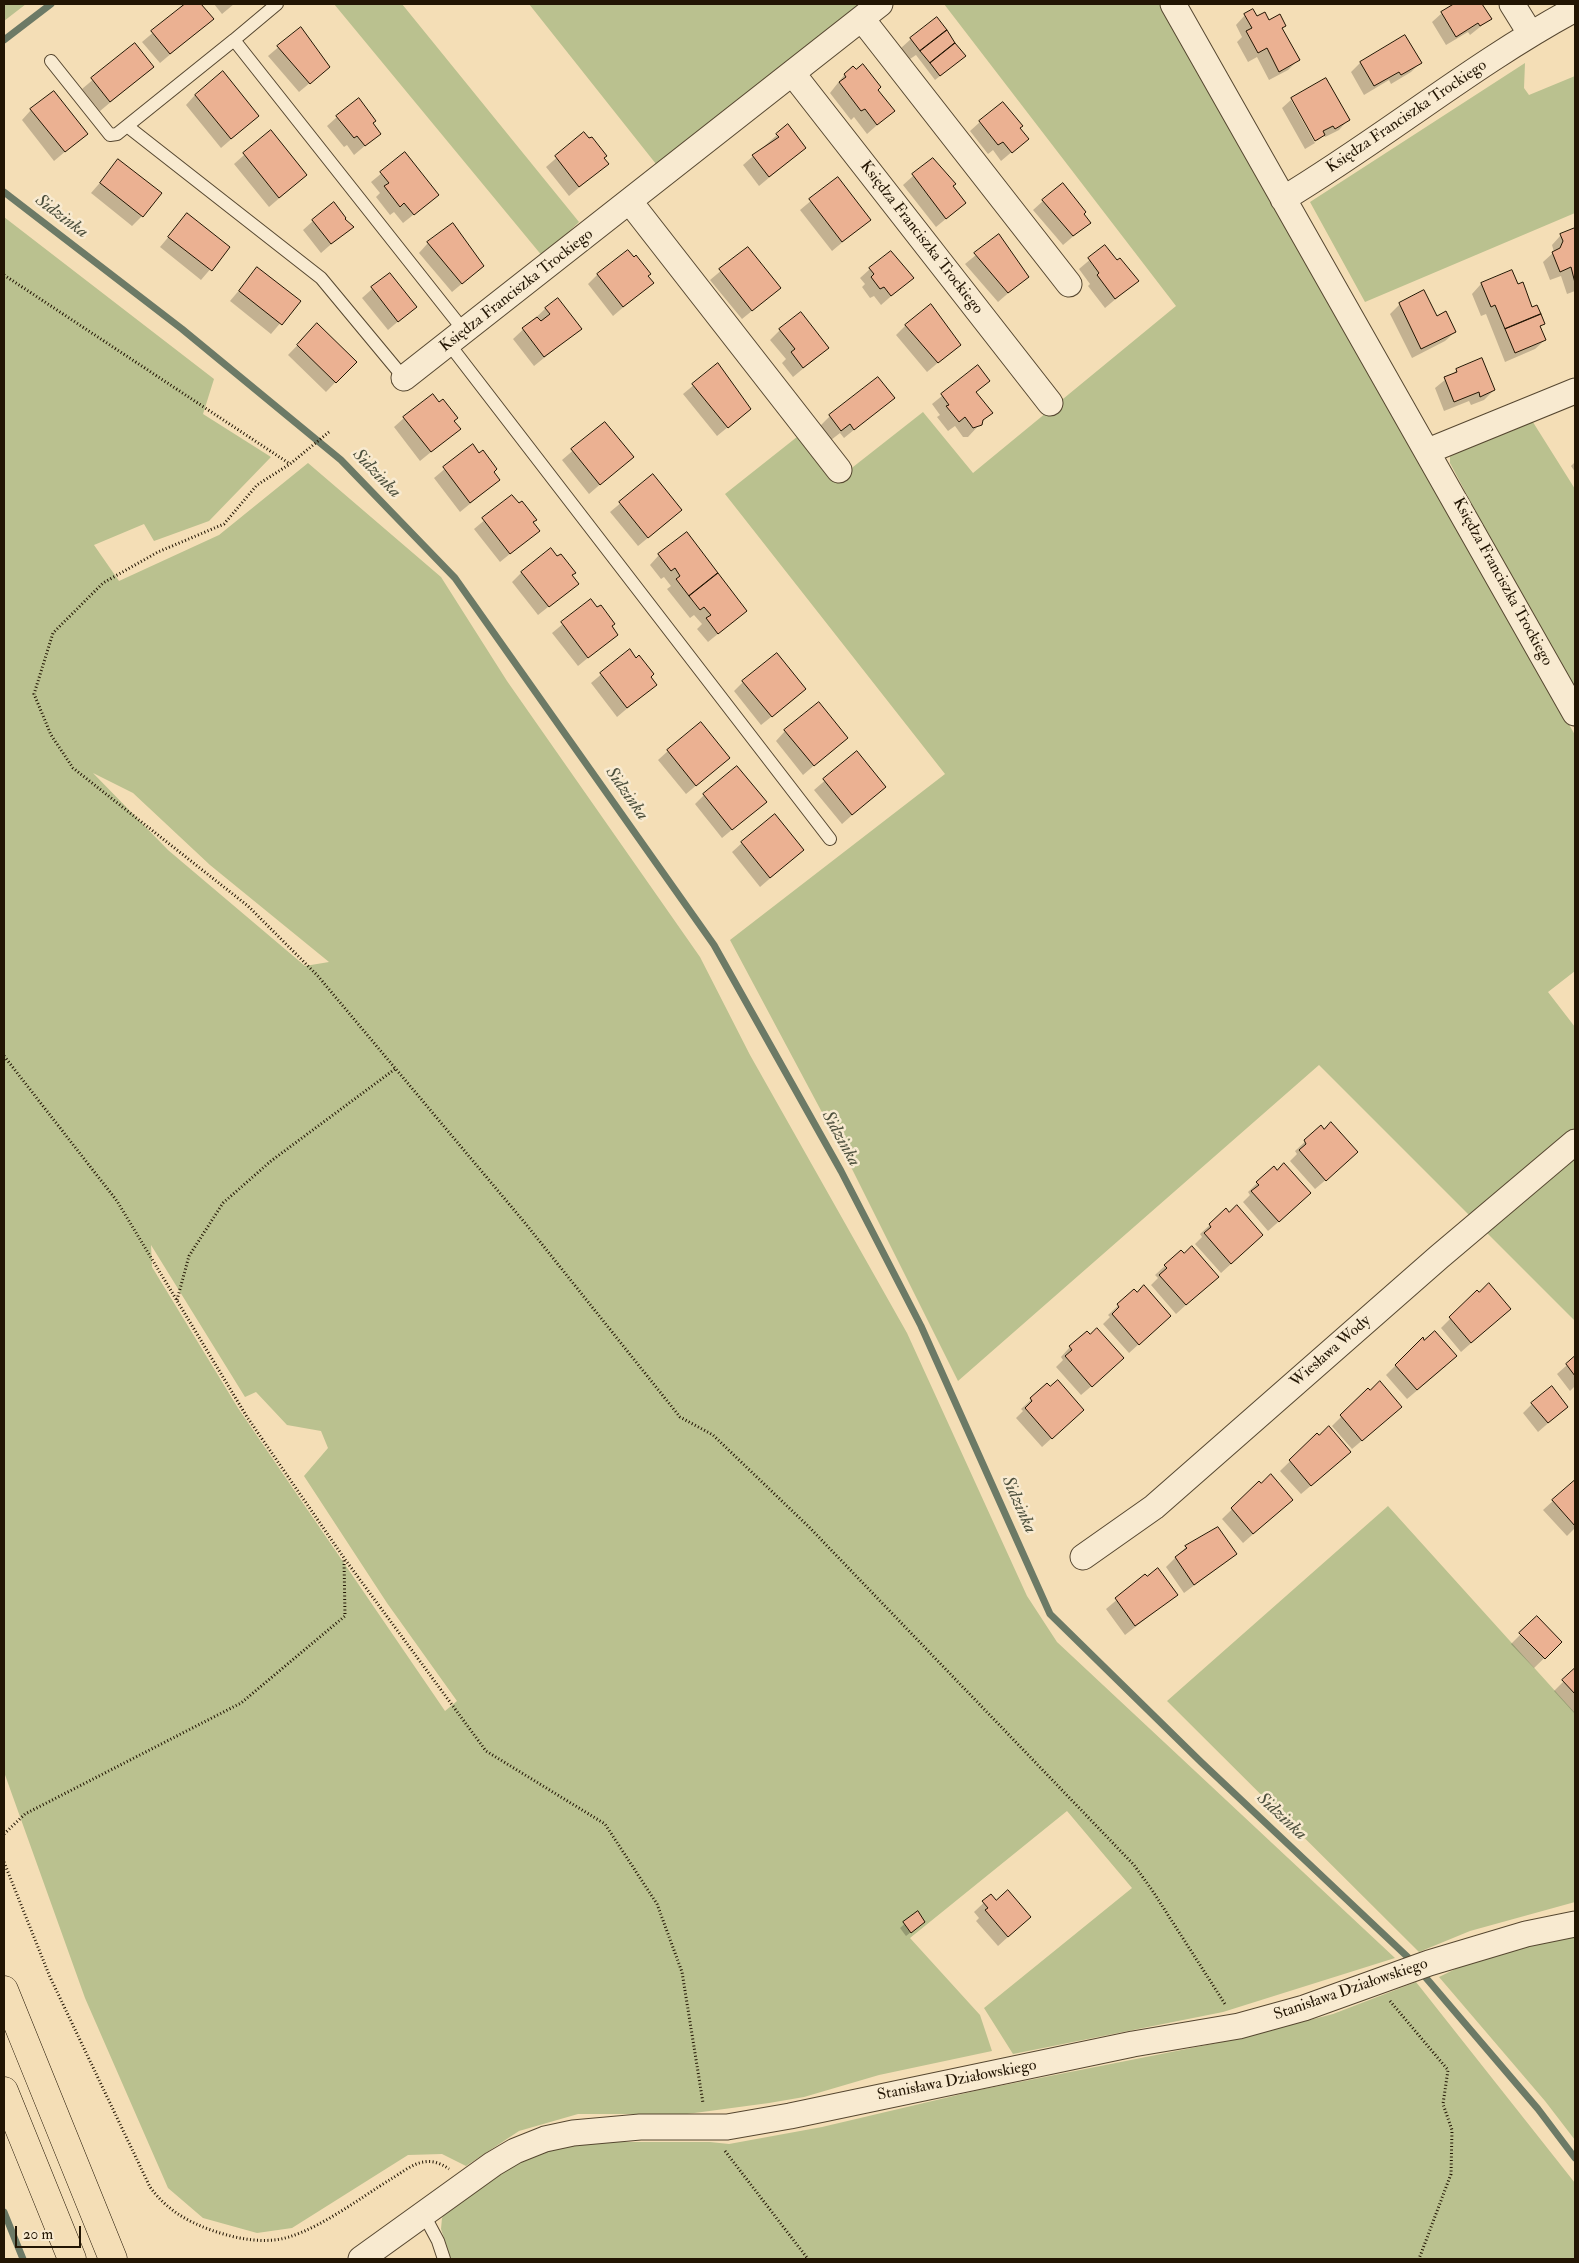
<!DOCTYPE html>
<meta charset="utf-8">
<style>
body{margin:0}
#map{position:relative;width:1579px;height:2263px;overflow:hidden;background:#f4deb6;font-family:"IM FELL Double Pica",serif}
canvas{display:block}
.frame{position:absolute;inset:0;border:5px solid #221503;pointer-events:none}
.scale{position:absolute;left:15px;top:2226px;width:66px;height:22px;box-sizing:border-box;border:2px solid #221503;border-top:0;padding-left:6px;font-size:15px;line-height:18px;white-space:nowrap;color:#221503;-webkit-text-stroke:4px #f8ead0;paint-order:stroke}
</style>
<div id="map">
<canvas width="1579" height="2263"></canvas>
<div class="frame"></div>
<div class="scale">20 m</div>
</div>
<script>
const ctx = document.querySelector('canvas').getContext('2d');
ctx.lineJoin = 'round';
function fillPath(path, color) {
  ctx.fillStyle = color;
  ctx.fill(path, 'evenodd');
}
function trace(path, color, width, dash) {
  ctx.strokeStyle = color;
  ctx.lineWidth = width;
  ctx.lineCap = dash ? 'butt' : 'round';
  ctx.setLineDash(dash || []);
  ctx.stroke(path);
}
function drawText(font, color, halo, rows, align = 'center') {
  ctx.font = font + ' "IM FELL Double Pica",serif';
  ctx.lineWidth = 5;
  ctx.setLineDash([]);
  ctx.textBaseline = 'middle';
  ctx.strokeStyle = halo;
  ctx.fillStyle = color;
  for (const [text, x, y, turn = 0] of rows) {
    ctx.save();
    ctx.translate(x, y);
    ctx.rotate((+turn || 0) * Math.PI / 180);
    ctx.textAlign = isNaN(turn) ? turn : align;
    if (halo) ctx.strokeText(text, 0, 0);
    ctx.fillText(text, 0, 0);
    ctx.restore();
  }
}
fillPath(new Path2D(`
 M4,4H26L4,21Z
 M334,4H402L579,222L543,257Z
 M529,4H860L656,164Z
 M944,4H1160L1575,735V971L1548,992L1575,1027V1321L1319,1065L958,1381L849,1163L730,940L945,774L725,494L802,433L839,478L923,412L973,473L1176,306Z
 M1525,63L1524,88L1529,95L1575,76V213L1365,302L1310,202Z
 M4,217L214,379L203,414L271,457L209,521L154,541L144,524L94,545L119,581L219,535L308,463L441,577L507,681L700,957L750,1055L907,1333L1027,1596L1057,1642L1395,1958L1223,2012L1013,2054L984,2008L1132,1888L1067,1811L910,1938L980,2015L992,2051L879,2075L804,2097L769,2103L687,2114H578L519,2131L466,2166L442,2154L408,2155L292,2228L257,2233L203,2218L168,2188L85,1998L4,1772ZM93,773L133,793L210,865L329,962L305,966L168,850ZM151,1245L245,1397L256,1392L287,1425L321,1431L328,1448L304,1476L387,1603L457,1701L445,1711L238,1408L152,1267Z
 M1531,419L1575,489V690L1513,582L1450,463V452Z
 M1388,1506L1575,1713V1902L1470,1931L1419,1952L1167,1701Z
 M1575,1930V2140L1545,2101L1439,1977L1482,1956Z
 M1416,1982L1575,2183V2259H451L441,2229L442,2218L451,2204L512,2165L549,2149L580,2142H710L729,2144L822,2127L979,2090L1232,2040L1333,2014Z`), '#bac18f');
fillPath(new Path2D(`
 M187,4H200L212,19L160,63L142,42Z
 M214,4H234L222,14Z
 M1456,4H1481L1490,19L1470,35L1468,32L1446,45L1432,22L1442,13Z
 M1245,15L1285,26L1281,29L1298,60L1288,70L1269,80L1257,57L1248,62L1237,42L1242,37L1236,25Z
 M301,28L329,67L299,92L268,56Z
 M1405,36L1421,62L1411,72L1391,84L1389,80L1364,95L1351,72L1360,63Z
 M911,39L959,61L935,80L916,55L910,59L901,48Z
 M134,45L142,76L100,111L82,89Z
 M845,74L877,90L893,111L867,134L854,117L851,120L830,93Z
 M195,95L258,116L221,148L186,105Z
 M1292,99L1348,120L1339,130L1325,137L1324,135L1317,141L1294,100H1291L1315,143L1305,149L1282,108Z
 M31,110L86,134L54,161L22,120Z
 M337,117L371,124L379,134L354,155L347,145L344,147L327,126Z
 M980,122L1019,128L1027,139L1001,161L993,150L988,154L970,131Z
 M270,132L296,184L269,207L234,164Z
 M584,134L607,164L569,196L546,167Z
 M777,135L805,148L759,186L743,165Z
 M405,154L427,204L403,223L394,212L390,215L376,197L380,193L371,182Z
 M932,159L965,203L936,227L903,185Z
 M119,161L142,216L132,226L91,193Z
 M837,179L869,220L832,251L800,210Z
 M1043,201L1089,223L1063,245L1033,210Z
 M187,215L229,247L201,280L160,247Z
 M343,219L352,226L321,253L303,230L313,221Z
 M1575,229V291L1567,294L1561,276L1550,280L1543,262L1554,252L1552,245L1561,235Z
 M999,236L1027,277L998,302L965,264Z
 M428,243L483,266L452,292L419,253Z
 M1105,247L1117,262L1137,281L1105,308L1088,286L1090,284L1079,269Z
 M748,248L780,288L742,319L710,280Z
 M257,269L299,301L271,334L230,301Z
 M870,269L912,278L881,305L874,296L870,298L862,287L865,284L860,278Z
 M1511,271L1517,286L1543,324L1540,327L1545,340L1535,349L1505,362L1486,314L1481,316L1472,294L1481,284Z
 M389,274L415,307L388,330L362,298Z
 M598,274L647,277L652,283L613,316L588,284Z
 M1400,304L1436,317L1455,332L1445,341L1412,358L1390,314Z
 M546,308L580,329L534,366L513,339Z
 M317,325L355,362L326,392L288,355Z
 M906,325L959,345L927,372L896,335Z
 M780,330L828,348L793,377L782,363L786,359L770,340Z
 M718,365L750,409L717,436L683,394Z
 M978,367L988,380L975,393L991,412L968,437H963L955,426L948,431L937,417L940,415L932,404Z
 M1457,370L1494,390L1484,400L1471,405L1469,401L1444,411L1435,388Z
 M893,398L844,438L840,433L831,440L820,426L830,416Z
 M439,403L459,429L420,461L394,427L404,418Z
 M604,424L632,457L589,494L562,460Z
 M472,446L499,480L460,512L434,478Z
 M1575,462V472L1571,466Z
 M653,476L671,519L638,546L610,512Z
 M512,497L538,531L500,562L474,529Z
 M659,555L746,611L708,642L697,629L702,624L694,615L690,618L667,589L671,586L664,577L661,579L650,565Z
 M522,572L577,584L538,615L512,582Z
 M591,601L617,634L578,666L552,633Z
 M629,651L655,685L617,717L591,683Z
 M743,682L795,698L761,725L734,691Z
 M785,731L846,738L803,775L776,741Z
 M668,751L729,758L686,794L658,760Z
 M857,753L884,787L842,824L814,790Z
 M704,795L765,802L722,838L695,804Z
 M742,843L803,850L760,887L732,852Z
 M1321,1127L1347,1162L1315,1189L1290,1161L1297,1154L1295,1151Z
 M1257,1183L1300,1203L1268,1231L1243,1202L1250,1195L1248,1192Z
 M1210,1225L1252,1245L1221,1273L1195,1244L1202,1237L1200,1234Z
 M1181,1251L1207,1286L1176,1314L1151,1285L1158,1278L1155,1275Z
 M1134,1291L1160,1325L1129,1353L1103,1324L1110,1317L1108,1315Z
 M1477,1292L1510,1309L1461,1352L1441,1328Z
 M1422,1339L1446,1366L1407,1399L1386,1375Z
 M1070,1347L1113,1368L1081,1395L1056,1367L1063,1360L1061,1357Z
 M1575,1358V1386L1570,1391L1557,1374Z
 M1047,1385L1073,1419L1042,1447L1016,1418L1023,1411L1021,1409Z
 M1368,1390L1391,1416L1352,1449L1332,1426Z
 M1532,1404L1567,1407L1538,1432L1523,1413Z
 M1317,1435L1340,1461L1301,1494L1280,1471Z
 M1575,1481V1528L1567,1536L1543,1510Z
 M1259,1483L1292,1500L1243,1543L1222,1519Z
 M1217,1528L1236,1554L1184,1593L1166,1567L1186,1547Z
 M1145,1576L1176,1595L1125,1635L1106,1609Z
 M1537,1618L1561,1642L1534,1668L1511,1644Z
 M1575,1670V1714L1554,1691Z
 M991,1896L996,1902L1030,1917L998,1946L976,1921L979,1918L974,1912Z
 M917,1913L919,1926L906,1936L900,1928Z`), '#0003');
trace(new Path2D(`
 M4,40L51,4
 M4,192L182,329L341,460L455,578L714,945L841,1171L921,1326L1050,1614L1201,1762L1414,1963
 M1421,1972L1538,2109L1575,2158
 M4,2212L23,2259`), '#6c7a66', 7);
const building = new Path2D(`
 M185,4H201L214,19L170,54L151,31Z
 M1454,4H1482L1492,19L1480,26L1478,23L1456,37L1441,12Z
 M1253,9L1257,16L1265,12L1269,20L1280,14L1286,26L1282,28L1300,60L1279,72L1267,48L1258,53L1246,31L1252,28L1244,14Z
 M937,17L947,30L920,51L910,38Z
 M301,27L330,67L310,84L277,46Z
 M947,30L955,43L930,63L920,51Z
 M1405,35L1422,63L1401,75L1399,72L1374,86L1360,62Z
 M135,43L154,67L110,102L91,78Z
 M955,43L966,56L940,76L930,63Z
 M863,64L881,87L878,90L895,111L877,125L865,109L861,111L839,82L846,77L844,74L853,66L856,69Z
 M223,71L259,116L231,139L195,95Z
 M1326,78L1350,120L1335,129L1333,126L1323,131L1325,135L1315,141L1291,98Z
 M54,91L88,134L65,152L30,109Z
 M359,98L376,121L373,123L381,134L365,146L357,136L354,138L336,116Z
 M1003,102L1023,126L1020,128L1029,139L1012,153L1003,142L998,145L979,121Z
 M788,124L806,148L769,177L752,155L779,137L776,134Z
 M271,130L307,175L279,198L243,153Z
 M584,132L589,138L592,137L607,156L604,158L609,164L579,187L555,156Z
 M405,152L439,195L414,215L404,203L400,207L384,186L389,183L380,172Z
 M933,158L956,184L953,186L966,203L946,219L912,174Z
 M118,159L162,193L143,217L100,183Z
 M838,177L871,220L842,242L809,199Z
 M1063,183L1086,212L1084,214L1091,223L1073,236L1042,200Z
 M334,202L346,218L345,219L354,227L331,244L312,220Z
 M187,213L230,247L212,271L168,237Z
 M453,223L484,266L462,284L427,242Z
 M1575,228V283L1571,267L1560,272L1552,252L1560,248L1563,241L1560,234Z
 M999,234L1029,277L1008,293L974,253Z
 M1105,245L1117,260L1120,258L1139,281L1115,299L1097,275L1099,273L1088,258Z
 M748,247L781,288L752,311L719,269Z
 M628,250L634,257L636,255L651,274L648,276L654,283L623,307L597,274Z
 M891,251L914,278L891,296L884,287L880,289L871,277L874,274L869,268Z
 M257,267L301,301L282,325L239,291Z
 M1512,270L1518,284L1523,282L1532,307L1537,305L1541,314L1505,329L1495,305L1491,307L1481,283Z
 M390,273L417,307L398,322L371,287Z
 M1424,290L1437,316L1446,311L1456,332L1421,349L1399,303Z
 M558,298L582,329L544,357L522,328L537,317L541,321L550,314L545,308Z
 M931,304L961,345L938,363L905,325Z
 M801,312L829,348L803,368L791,352L795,349L779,329Z
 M1541,314L1545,324L1540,326L1546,340L1515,353L1505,329Z
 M317,323L357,362L336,383L297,345Z
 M1482,358L1495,390L1480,397L1479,392L1454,402L1444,377L1457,372L1456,369Z
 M718,363L751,409L728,428L692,384Z
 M978,365L990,381L976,392L993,413L983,420L982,425L973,428L965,417L959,422L946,406L949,405L941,394Z
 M878,377L895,398L854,430L850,424L841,431L829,415Z
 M433,394L439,402L443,399L458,418L454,421L461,429L431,452L403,417Z
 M605,422L634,457L600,485L571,449Z
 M473,444L479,453L483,450L497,469L494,472L500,480L470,503L443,467Z
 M653,474L682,510L648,538L619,502Z
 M512,495L519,503L522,501L537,520L533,522L540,531L510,554L482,518Z
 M687,532L718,573L689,596L676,579L680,576L675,568L671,571L658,554Z
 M551,548L557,556L561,554L576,573L572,575L579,584L549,607L521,572Z
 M718,573L747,611L718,634L706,618L711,615L704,607L700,610L689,596Z
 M591,599L597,607L601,605L615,624L612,626L618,635L588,658L561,622Z
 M630,649L636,658L639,655L654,674L651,677L657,685L627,708L600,673Z
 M777,653L806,689L772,717L742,681Z
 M819,702L848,738L814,766L784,730Z
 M701,722L730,758L696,786L667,750Z
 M857,751L886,787L852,815L823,779Z
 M737,766L767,802L732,830L703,794Z
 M775,814L804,850L770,878L741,842Z
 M1331,1122L1358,1152L1326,1181L1299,1150L1306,1144L1304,1140L1321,1125L1324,1129Z
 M1284,1163L1311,1193L1279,1222L1251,1191L1259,1185L1256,1182L1274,1166L1277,1170Z
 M1237,1205L1263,1235L1231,1264L1204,1233L1211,1227L1209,1224L1226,1208L1229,1212Z
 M1192,1246L1219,1277L1186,1305L1159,1275L1167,1268L1164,1265L1181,1250L1184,1253Z
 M1489,1283L1511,1309L1471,1343L1449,1317L1477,1290L1479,1292Z
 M1144,1285L1171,1316L1139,1345L1112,1314L1119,1307L1117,1304L1134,1289L1137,1292Z
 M1097,1328L1124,1358L1092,1387L1065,1356L1072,1350L1069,1346L1087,1331L1090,1334Z
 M1435,1331L1457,1356L1417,1390L1395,1365L1423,1337L1424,1340Z
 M1575,1356V1376L1566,1364Z
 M1058,1380L1084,1410L1052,1439L1025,1408L1032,1401L1030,1398L1047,1383L1050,1386Z
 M1380,1381L1402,1407L1362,1441L1340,1415L1368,1388L1370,1390Z
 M1552,1386L1568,1407L1548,1423L1531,1403Z
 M1329,1426L1351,1452L1311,1486L1289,1460L1317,1433L1319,1435Z
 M1271,1474L1293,1500L1253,1534L1231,1508L1259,1481L1261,1483Z
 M1575,1480V1526L1552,1500Z
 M1218,1527L1237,1554L1194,1585L1175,1557L1187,1548L1185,1546Z
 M1158,1568L1178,1595L1135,1626L1115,1598L1145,1574L1147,1576Z
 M1537,1616L1562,1642L1545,1659L1519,1633Z
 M1575,1668V1694L1562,1680Z
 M1008,1890L1031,1917L1008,1937L985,1910L988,1908L982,1901L991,1894L996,1900Z
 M918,1911L925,1922L911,1933L903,1922Z`);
fillPath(building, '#ebb192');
trace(building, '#221503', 1);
const service = new Path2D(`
 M234,40L277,4
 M51,61L110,135L117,134L127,126
 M449,344L830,839
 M404,378L321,278L127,126L234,40L465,332
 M423,2213L438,2241L444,2259`);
const minor = new Path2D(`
 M1173,4L1575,713
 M1512,4L1530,33
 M862,19L1069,284
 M793,74L1050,403
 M1283,199C1383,139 1473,64 1575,9
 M630,202L839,470
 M404,378L880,4
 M1428,451L1575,391
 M1083,1557L1154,1507L1439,1257L1575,1142
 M361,2259L493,2164L515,2151L545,2139L573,2133L640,2127H727L790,2116L1133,2044L1239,2026L1304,2008L1429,1963L1526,1934L1575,1924`);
const motorway = new Path2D(`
 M4,1990L113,2259
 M4,2091L72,2259`);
trace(service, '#564730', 14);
trace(minor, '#564730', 27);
trace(motorway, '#221503', 29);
trace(new Path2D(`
 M4,275L290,464
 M329,432L290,464L257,485L224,524L158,552L103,583L53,633L34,694L51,735L73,768L248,906L317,975L525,1223L680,1417L713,1435L809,1527L1134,1865L1152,1890L1225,2004
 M4,1056L117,1201L247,1417L344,1558L486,1751L605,1824L657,1904L682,1972L703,2103
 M177,1300L189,1256L223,1203L271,1161L395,1069
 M4,1834L25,1814L241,1703L345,1616L344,1559
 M4,1862L50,1977L150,2187C166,2209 186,2221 211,2230C231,2237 252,2242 274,2240C309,2237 360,2198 391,2179C400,2174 413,2163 424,2162C433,2160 442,2164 449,2169
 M1390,2001L1448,2070L1443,2104L1452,2130L1451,2174L1419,2259
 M725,2151L808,2259`), '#221503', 3, [1, 2.5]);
trace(service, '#f8ead0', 12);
trace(minor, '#f8ead0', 25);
trace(motorway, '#f4deb6', 28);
drawText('16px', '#221503', '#f8ead0', [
 ["Księdza Franciszka Trockiego",1407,117,-34],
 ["Księdza Franciszka Trockiego",921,238,52],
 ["Księdza Franciszka Trockiego",517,291,-38],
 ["Księdza Franciszka Trockiego",1502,582,61],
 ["Wiesława Wody",1331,1352,-41],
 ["Stanisława Działowskiego",1351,1990,-19],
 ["Stanisława Działowskiego",957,2081,-11]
]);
drawText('italic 18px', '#4d503d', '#f8ead0', [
 ["Sidzinka",61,217,37],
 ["Sidzinka",376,474,46],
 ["Sidzinka",626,794,55],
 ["Sidzinka",840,1139,61],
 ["Sidzinka",1018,1505,66],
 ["Sidzinka",1281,1817,43]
]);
</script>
